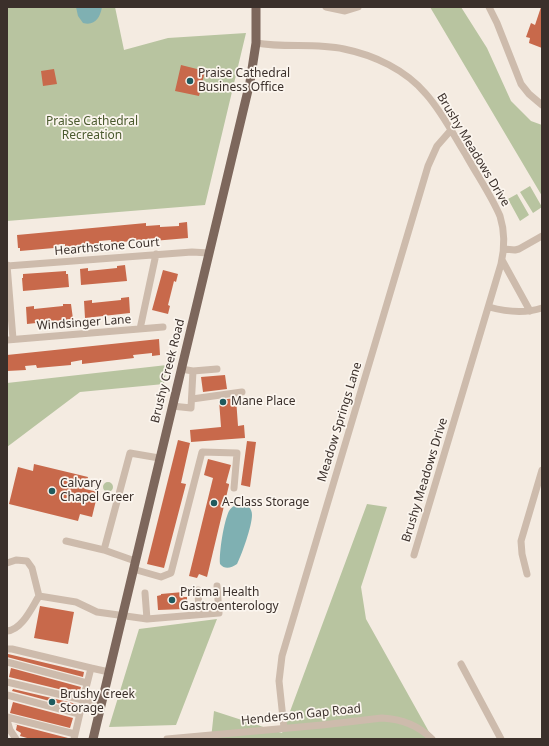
<!DOCTYPE html>
<style>
body{margin:0}
#map{position:relative;width:549px;height:746px;overflow:hidden;background:#f4ebe1;font-family:"Noto Sans",sans-serif}
canvas{display:block}
.frame{position:absolute;inset:0;border:8px solid #3b302b;pointer-events:none}
</style>
<div id="map">
<canvas width="549" height="746"></canvas>
<div class="frame"></div>
</div>
<script>
const ctx = document.querySelector('canvas').getContext('2d');
ctx.lineJoin = 'round';
function fillPath(path, color) {
  ctx.fillStyle = color;
  ctx.fill(path, 'evenodd');
}
function trace(path, color, width, dash) {
  ctx.strokeStyle = color;
  ctx.lineWidth = width;
  ctx.lineCap = dash ? 'butt' : 'round';
  ctx.setLineDash(dash || []);
  ctx.stroke(path);
}
function drawText(font, color, halo, rows, align = 'center') {
  ctx.font = font + ' "Noto Sans",sans-serif';
  ctx.lineWidth = 3.5;
  ctx.setLineDash([]);
  ctx.textBaseline = 'middle';
  ctx.strokeStyle = halo;
  ctx.fillStyle = color;
  for (const [text, x, y, turn = 0] of rows) {
    ctx.save();
    ctx.translate(x, y);
    ctx.rotate((+turn || 0) * Math.PI / 180);
    ctx.textAlign = isNaN(turn) ? turn : align;
    if (halo) ctx.strokeText(text, 0, 0);
    ctx.fillText(text, 0, 0);
    ctx.restore();
  }
}
fillPath(new Path2D(`
 M7,7H115L124,50L168,38L246,33L205,205L7,221Z
 M430,7H461L487,48L511,101L531,121L542,125V196Z
 M530,186L542,207L533,213L520,192Z
 M517,194L529,215L520,221L508,199Z
 M167,365L164,384L80,392L7,447V383Z
 M103 487a5 5 0 1 1 10 0a5 5 0 1 1-10 0Z
 M367,504L387,507L361,587L366,619L433,739H211L214,711L282,733Z
 M217,619L176,725L109,727L139,629Z`), '#b8c4a0');
fillPath(new Path2D(`
 M76,7H102C100,18 95,26 83,23L78,16Z
 M240,504L249,507C251,509 252,512 252,515C252,526 242,554 237,564C231,568 225,570 220,564C219,552 224,521 229,511C232,506 236,505 240,504Z`), '#7fb0b2');
fillPath(new Path2D(`
 M541,7L542,8V48L529,43L530,38L526,37L531,23L535,25Z
 M181,65L205,71L199,96L175,91Z
 M54,69L57,84L43,86L41,71Z
 M187,222L188,238L153,241V239L111,243V240L99,241V244L65,247V244L54,245V248L20,251V248H18L17,235L146,223V226L160,225V227L179,226V223Z
 M125,265L127,281L81,285L80,269L88,268V271L117,268V266Z
 M163,270L178,274L176,282L174,281L168,305L170,306L168,314L152,310Z
 M66,271V274H68L69,287L23,291L22,278H23V274Z
 M129,297L130,313L85,318L84,301L92,300V303L121,300V298Z
 M63,304H71L73,319L27,324L26,307L34,306V309L63,306Z
 M159,339L160,355L152,356V353L133,355L134,358L82,364V360L71,362V365L37,368L36,365L25,366L26,370L7,371V355Z
 M225,375L227,389L203,392L201,377Z
 M236,398L238,426L244,425L245,438L191,442L190,430L221,427L219,400Z
 M178,440L190,443L181,483L186,484L164,568L147,564Z
 M247,441L256,442L250,487L241,485Z
 M208,459L231,465L226,483L229,484V485L207,577L199,574L197,578L189,576L213,478L204,475Z
 M34,464L88,477L85,489L98,492L92,517L80,514L78,521L9,504L18,467L33,471Z
 M183,592L184,597H187V604H184L185,609L158,610L157,596L161,595V594Z
 M40,606L74,612L68,644L34,638Z
 M8,654L84,672L83,677L7,657Z
 M11,668L81,687L79,694L9,677Z
 M13,689L77,704L76,708L12,691Z
 M13,702L73,718L70,728L10,713Z
 M14,724L68,738V739H26L27,738L20,736L21,733L16,730L17,725Z`), '#c8694b');
trace(new Path2D(`
 M326,7L345,11L358,7
 M489,7L497,23L521,84L529,94L542,105
 M256,43C285,48 315,43 344,49C374,55 406,70 426,94C442,112 453,134 466,155C477,175 491,195 500,216C505,232 505,247 501,264L414,555
 M504,249L515,250L519,249L542,236
 M502,260L530,311
 M7,265L13,339
 M7,266L192,252L209,253
 M489,307C507,312 524,314 542,308
 M140,329L156,254
 M7,340L163,327
 M193,371L217,369
 M192,399L242,392
 M172,406L191,408L193,371L181,369
 M66,541L104,550L135,561
 M104,550L130,453L159,458
 M7,563L16,560L27,561L32,568L39,596C32,607 22,630 7,631
 M133,569L161,577L171,573L202,452L237,453L234,488
 M527,574L522,554L521,541L542,470
 M198,590L199,614
 M145,593L147,619
 M39,596L76,602L97,612L140,618L147,619L219,613L217,586
 M7,649H12L91,668
 M7,662L87,683
 M461,664L501,739
 M7,682L83,700L74,739
 M7,695L79,714
 M102,703L83,700L91,668L109,672
 M7,717L75,734
 M7,720L10,730L16,739
 M284,728L279,681L282,656L428,166L437,146L451,130
 M167,739L322,725L382,718C402,719 418,725 432,739`), '#cdbbac', 7);
trace(new Path2D(`
 M93,739L250,82L256,43V7`), '#7d675c', 9);
for (const [x, y, r, color] of [
 [190,81,4,"#1f5a5e"],
 [223,402,4,"#1f5a5e"],
 [52,491,4,"#1f5a5e"],
 [214,503,4,"#1f5a5e"],
 [172,600,4,"#1f5a5e"],
 [52,702,4,"#1f5a5e"]
]) {
  const dot = new Path2D();
  dot.arc(x, y, r, 0, 2 * Math.PI);
  ctx.fillStyle = color;
  ctx.fill(dot);
  trace(dot, '#fbf5ee', 1.5);
}
drawText('12px', '#3b302b', '#fbf5ee', [
 ["Praise Cathedral",198,74],
 ["Business Office",198,88],
 ["Mane Place",231,402],
 ["Calvary",60,484],
 ["Chapel Greer",60,498],
 ["A-Class Storage",222,503],
 ["Prisma Health",180,593],
 ["Gastroenterology",180,607],
 ["Brushy Creek",60,695],
 ["Storage",60,709]
], 'left');
drawText('12px', '#4a5a2e', '#fbf5ee', [
 ["Praise Cathedral",92,122],
 ["Recreation",92,136]
]);
drawText('12px', '#3b302b', '#fbf5ee', [
 ["Brushy Meadows Drive",473,150,59],
 ["Hearthstone Court",107,247,-5],
 ["Windsinger Lane",84,323,-4],
 ["Brushy Creek Road",168,371,-76],
 ["Meadow Springs Lane",340,422,-73],
 ["Brushy Meadows Drive",425,480,-73],
 ["Henderson Gap Road",301,715,-6]
]);
</script>
